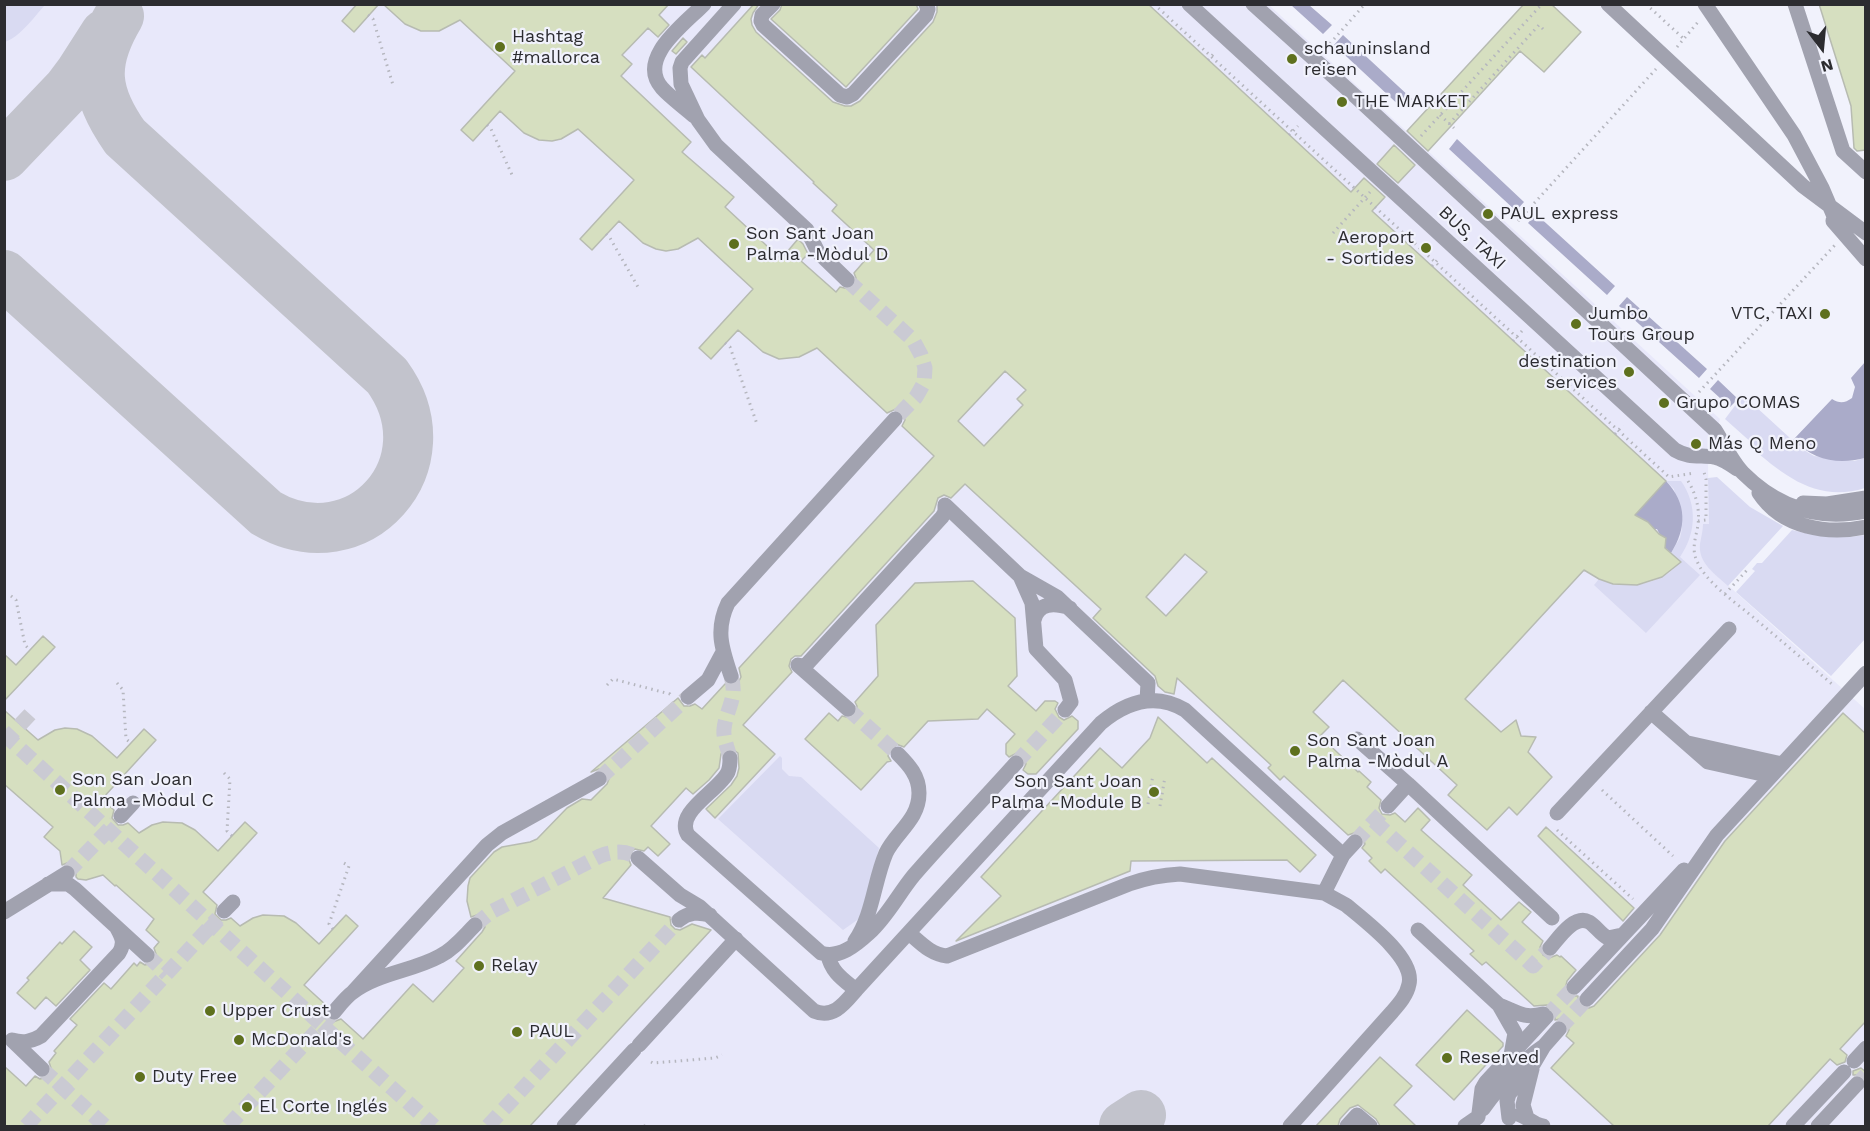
<!DOCTYPE html>
<meta charset="utf-8">
<style>
body{margin:0}
#map{position:relative;width:1870px;height:1131px;overflow:hidden;background:#f1f2fc;font-family:"Work Sans",sans-serif}
canvas{display:block}
.frame{position:absolute;inset:0;border:6px solid #2c2c30;pointer-events:none}
.north{position:absolute;left:1792px;top:18px;width:60px;height:60px;-webkit-text-stroke:4px #f1f2fc;paint-order:stroke;rotate:164deg;font-size:16px;font-weight:700;line-height:24px;text-align:center;color:#2c2c30}
.north::after{content:'';display:block;margin:auto;width:21px;height:27px;background:#2c2c30;clip-path:polygon(50% 0,100% 100%,50% 72%,0 100%)}
</style>
<div id="map">
<canvas width="1870" height="1131"></canvas>
<div class="frame"></div>
<div class="north">N</div>
</div>
<script>
const ctx = document.querySelector('canvas').getContext('2d');
ctx.lineJoin = 'round';
function fillPath(path, color) {
  ctx.fillStyle = color;
  ctx.fill(path, 'evenodd');
}
function trace(path, color, width, dash) {
  ctx.strokeStyle = color;
  ctx.lineWidth = width;
  ctx.lineCap = dash ? 'butt' : 'round';
  ctx.setLineDash(dash || []);
  ctx.stroke(path);
}
function drawText(font, color, halo, rows, align = 'center') {
  ctx.font = font + ' "Work Sans",sans-serif';
  ctx.lineWidth = 4.5;
  ctx.setLineDash([]);
  ctx.textBaseline = 'middle';
  ctx.strokeStyle = halo;
  ctx.fillStyle = color;
  for (const [text, x, y, turn = 0] of rows) {
    ctx.save();
    ctx.translate(x, y);
    ctx.rotate((+turn || 0) * Math.PI / 180);
    ctx.textAlign = isNaN(turn) ? turn : align;
    if (halo) ctx.strokeText(text, 0, 0);
    ctx.fillText(text, 0, 0);
    ctx.restore();
  }
}
fillPath(new Path2D(`
 M5,5H1269L1720,419L1708,465L1710,569L1865,709V1126H5Z`), '#e8e8fa');
fillPath(new Path2D(`
 M4,5L5,4L45,5C34,17 21,36 5,42Z
 M1743,395L1802,449L1814,456L1854,461L1865,458V488C1818,503 1784,476 1751,447L1753,444L1725,419Z
 M1717,477L1750,507L1783,526L1728,586C1715,574 1698,563 1700,544C1701,537 1703,531 1703,524H1709L1708,478Z
 M1666,481H1681C1698,505 1696,534 1680,557L1700,575L1646,633L1594,585L1599,579C1626,590 1661,586 1680,562L1671,553L1680,538L1682,529L1674,489Z
 M1792,530C1817,536 1840,539 1865,535V639L1831,676L1736,592L1755,571L1752,569L1757,563H1762Z
 M780,756L782,758V769L789,776L801,777L879,848L860,918L843,930L718,819Z`), '#d9daf2');
fillPath(new Path2D(`
 M1291,5H1309L1332,25L1323,34Z
 M1343,35L1412,99L1403,109L1334,45Z
 M1457,139L1524,202L1516,211L1449,149Z
 M1536,214L1615,286L1607,295L1528,223Z
 M1627,297L1707,369L1699,378L1619,306Z
 M1865,362V458C1837,465 1814,460 1793,440L1832,399C1840,404 1845,403 1852,398L1855,387L1851,378Z
 M1718,380L1738,399L1730,407L1710,389Z
 M1666,481C1687,503 1687,528 1671,553L1662,545L1666,539L1663,536L1661,537L1657,529H1653L1648,522L1632,518Z`), '#aaabc9');
trace(new Path2D(`
 M4,156L68,89L80,73L105,34
 M4,275L266,513C358,567 451,464 387,376L125,137C94,93 91,63 119,16
 M1124,1126L1141,1115`), '#c2c3cc', 50);
const building = new Path2D(`
 M357,4H379L354,32L342,21Z
 M383,4H669L659,15L669,25L658,37L648,28L622,55L632,64L621,76L691,142L682,152L734,197L725,207L781,259L798,239L803,244L808,254L801,261L836,292L840,287L849,289L854,286L856,278L854,273L874,250L832,211L837,205L813,183L814,182L691,67L702,55L705,58L754,4H759L753,13L751,19L752,25L756,32L833,102L845,106H851L860,101L933,22L937,12V4H1148L1351,192L1364,178L1385,197L1372,211L1666,481L1635,515L1648,522L1659,534L1666,538L1665,548L1681,562L1662,577L1637,585L1613,584L1599,579L1584,570L1465,699L1501,732L1516,720L1521,736L1536,737L1528,752L1552,777L1517,815L1509,807L1487,830L1448,795L1457,785L1343,680L1313,712L1329,727L1320,736L1358,772L1359,771L1371,782L1367,787L1381,800L1379,808L1382,814L1390,815L1395,813L1405,822L1418,808L1430,820L1421,830L1472,875L1463,885L1501,920L1519,902L1531,912L1522,922L1543,941L1540,947L1543,955L1549,958L1557,955L1560,957L1561,956L1576,970L1567,981L1565,990L1571,996H1578V1001L1580,1006L1589,1008L1594,1006L1660,935L1725,841L1843,713L1866,734V1021L1840,1049L1847,1055L1845,1062L1837,1065L1830,1059L1768,1126H1614L1551,1068L1574,1043L1566,1036L1569,1030L1566,1022L1560,1019L1555,1020V1014L1547,1005L1534,1006L1486,962L1482,965L1470,954L1474,951L1385,869L1381,873L1369,861L1372,858L1362,848L1365,844L1362,835L1357,832L1348,835L1284,776L1280,780L1268,768L1271,765L1177,678L1174,694L1165,692L1158,686L1155,676L1093,618L1101,609L965,484L951,498L944,495L938,498L934,511L801,656H795L791,659L789,666L792,672L743,725L775,754L715,818L706,809L731,785L737,776L739,768L738,753L731,748L725,750L721,754L719,768L709,780L693,794L686,788L651,826L670,844L658,856L648,847L644,851L635,849L630,852L628,857L631,865L603,898L670,917L671,925L675,929L680,930L692,924L711,930L530,1126H4V1066L26,1086L35,1076L40,1079L49,1076L52,1071L49,1062L56,1053L54,1051L77,1025L70,1019L104,983L111,989L134,963L137,966L140,962L145,965L154,962L157,957L154,948L159,942L146,930L154,919L116,885L115,886L103,875L86,880L78,879L76,877V868L72,865L67,863L62,865L60,851L44,837L53,827L4,784V710L38,740L55,730L65,728L77,729L92,736L117,758L144,729L156,740L102,799L114,810L112,818L118,825H123L128,823L139,833L152,825L163,822L182,823L195,830L218,851L245,822L257,833L203,892L217,905L215,914L221,920H226L231,918L240,926L253,918L263,915L284,916L296,923L319,944L346,915L358,926L304,985L327,1006L324,1011L327,1019L333,1022L341,1019L363,1039L413,984L433,1002L464,968L456,961L482,932L485,927L481,918L477,915L471,917L467,901L468,886L470,878L494,852L502,847L530,842L537,839L567,808L582,799L591,800L607,784L609,779L603,770L599,769L591,772L678,698L684,706H690L695,704L702,709L725,684L734,685L738,683L741,677L739,668L934,456L902,426L905,420L902,412L896,409L887,413L817,348L799,357L779,359L763,352L738,330L711,359L699,348L753,289L698,238L678,249L666,251L656,249L643,243L619,221L592,250L580,239L634,180L578,129L561,139L552,141L539,140L524,133L500,111L473,141L461,130L515,71L460,20L439,31H421L405,24ZM1005,371L1026,390L1017,399L1023,405L984,446L958,421ZM1185,554L1207,572L1166,616L1146,597Z
 M782,4H916L918,9L846,87L771,19L780,10Z
 M1524,4H1551L1581,32L1544,72L1520,51L1428,151L1407,131Z
 M1819,4H1866V150L1857,151L1854,148L1851,106Z
 M683,38L687,42L676,54L672,51Z
 M1394,145L1415,165L1398,183L1377,164Z
 M973,581L1015,618L1017,676L1008,686L1036,711L1045,701H1055L1058,703L1055,709L1059,717L1064,720L1072,716L1078,721V729L1036,774H1028L1023,770L1026,764L1023,756L1017,753L1009,757L1006,754V744L1015,734L987,709L978,719L928,721L904,747L896,744L891,748L888,756L891,761L887,762L861,790L805,739L829,713L838,721L842,716L851,718L856,715L857,706L855,702L878,676L876,625L915,583Z
 M43,636L55,647L4,701V654L16,665Z
 M1158,717L1207,763L1212,758L1316,855L1300,872L1287,860L1131,861L1130,871L956,941L1001,896L981,877L1100,748L1122,768L1150,738Z
 M1546,827L1634,908L1623,921L1538,836Z
 M74,931L92,947L80,960L90,970L56,1006L46,997L35,1009L17,993L29,980L27,978L39,965L60,942L62,944Z
 M1467,1010L1503,1043V1046L1454,1100L1416,1065Z
 M1380,1057L1412,1086L1394,1105L1416,1126H1380L1376,1119L1358,1105L1350,1108L1340,1119L1338,1126H1316Z
 M1861,1068L1866,1072V1080L1860,1075H1853V1071Z`);
fillPath(building, '#d6dfc0');
trace(building, '#b7bbb1', 1.5);
trace(new Path2D(`
 M847,280L913,340L921,355L925,368L924,383L916,397L895,419
 M848,709L898,754
 M4,734L322,1025L334,1012
 M4,742L33,711
 M730,758C728,748 723,739 724,729C726,709 738,698 731,676
 M1016,763L1065,710
 M599,779L688,697
 M1374,821L1533,966L1550,948
 M1355,842L1388,806
 M67,873L115,823
 M475,925L491,912L600,856C613,851 626,850 638,858
 M147,955L167,974
 M1546,1017L1574,987
 M1559,1029L1587,999
 M42,1069L105,1126
 M1857,1084L1866,1075
 M26,1126L218,918
 M228,1126L322,1025L434,1126
 M488,1126L679,920`), '#cacad3', 15, [15, 8]);
trace(new Path2D(`
 M1154,4L1669,477L1694,473
 M1646,4L1684,39
 M368,15L373,19L393,85
 M1677,47L1698,22
 M1326,48L1365,4
 M1208,60L1216,51
 M1440,115L1454,128
 M1449,124L1539,25L1545,31
 M487,125L491,129L513,177
 M1289,135L1298,126
 M1421,136L1542,4
 M1518,221L1656,69
 M1333,233L1370,192
 M606,234L610,238L638,287
 M1432,266L1440,257
 M1513,341L1522,331
 M725,343L730,347L757,424
 M1699,392L1835,245
 M1615,434L1623,425
 M1688,481C1696,494 1700,509 1698,525C1696,537 1691,549 1697,561C1705,581 1732,600 1748,613C1777,637 1805,661 1833,685
 M1698,521L1706,520V479L1704,472
 M1725,594L1748,569
 M11,596L16,600L25,645L30,650
 M117,683L123,690L126,739L131,743
 M607,685L613,679L670,694L672,697
 M224,773L230,779L227,831L232,836
 M1602,790L1673,856
 M1148,804L1153,775
 M1160,806L1165,777
 M1557,830L1633,899
 M333,929L329,924L349,866L342,862
 M651,1062L653,1063L715,1058L722,1055
 M644,1126L648,1125`), '#b5b6be', 3, [1.5, 4.5]);
trace(new Path2D(`
 M734,4L682,62L680,68L681,84L698,120L716,145L807,230L818,252L847,280
 M773,4L762,15L761,21L763,25L840,95L847,97L853,94L926,15L928,9L926,4
 M1189,4L1675,450C1688,458 1700,455 1714,457C1723,459 1730,464 1737,469
 M1253,4L1355,96L1715,430C1724,444 1732,462 1743,473C1778,508 1818,521 1866,511
 M1608,4L1803,186L1866,233
 M1705,4L1794,135L1822,188L1839,228
 M1795,4L1843,151L1866,172
 M694,116C684,107 671,98 662,88C636,58 685,24 704,4
 M1833,221L1866,259
 M1759,493C1782,528 1827,535 1866,527
 M1803,503L1827,504L1866,498
 M945,505L1020,576L1057,597L1148,683L1147,701
 M1020,576L1032,603L1036,649L1065,680L1071,702L1065,710
 M1034,620C1038,602 1055,603 1070,608
 M798,665L803,666L807,664L942,517L945,512V505
 M798,665L848,709
 M731,676C722,649 715,630 728,603L895,419
 M688,697L708,680L723,652
 M1651,712L1708,762L1771,776
 M1357,739L1408,784
 M1688,743L1782,764
 M730,758C730,762 730,767 728,772C719,791 674,812 688,835L821,953C839,959 856,945 869,933C887,917 899,893 914,875C947,837 982,801 1016,763
 M1388,806L1408,784L1552,918
 M1557,813L1729,629
 M121,816L133,803
 M638,858L680,895L700,907L814,1011C833,1019 844,1004 856,990C844,980 831,972 828,955
 M48,884H68L75,889L147,955
 M1324,893L1343,855L1355,842
 M224,911L233,902
 M4,912L67,873
 M679,920C689,912 698,912 710,915
 M1418,930L1499,1005L1515,1033L1511,1055
 M909,933C921,943 930,954 947,956L1129,884C1146,878 1162,875 1180,874L1324,893L1346,905C1365,921 1415,958 1409,984C1407,995 1399,1004 1392,1012L1290,1126
 M855,941C873,915 874,881 886,853C896,832 919,820 919,793C919,776 909,765 898,754
 M1550,948C1558,939 1574,914 1589,922C1596,926 1600,934 1608,938L1622,935
 M1574,987L1684,870
 M856,990L1101,723C1126,702 1155,692 1185,710L1343,855
 M352,993L487,845L502,833L599,779
 M1587,999L1652,929L1717,835L1866,673
 M1499,1005C1517,1012 1523,1019 1543,1014
 M334,1012C340,1005 346,997 353,992C378,973 413,971 440,956C454,949 464,936 475,925
 M12,1040C23,1043 31,1042 41,1036L119,953C125,943 122,937 117,928
 M12,1040L42,1069
 M639,1045L736,939
 M1544,1046L1559,1029
 M1854,1061L1866,1048
 M1483,1109C1500,1085 1519,1063 1544,1046L1534,1063L1509,1094L1507,1101L1509,1118
 M1479,1113L1482,1089L1486,1082L1546,1017
 M1520,1115C1529,1118 1534,1125 1543,1126
 M1527,1118L1523,1105L1532,1069
 M564,1126L634,1050
 M1347,1126L1357,1115L1370,1126
 M1465,1126L1478,1117
 M1793,1126L1844,1072
 M1818,1126L1857,1084`), '#a1a2af', 15);
for (const [x, y, r, color] of [
 [500,47,6,"#5e701e"],
 [1292,59,6,"#5e701e"],
 [1342,102,6,"#5e701e"],
 [1488,214,6,"#5e701e"],
 [734,244,6,"#5e701e"],
 [1426,248,6,"#5e701e"],
 [1825,314,6,"#5e701e"],
 [1576,324,6,"#5e701e"],
 [1629,372,6,"#5e701e"],
 [1664,403,6,"#5e701e"],
 [1696,444,6,"#5e701e"],
 [1295,751,6,"#5e701e"],
 [60,790,6,"#5e701e"],
 [1154,792,6,"#5e701e"],
 [479,966,6,"#5e701e"],
 [210,1011,6,"#5e701e"],
 [517,1032,6,"#5e701e"],
 [239,1040,6,"#5e701e"],
 [1447,1058,6,"#5e701e"],
 [140,1077,6,"#5e701e"],
 [247,1107,6,"#5e701e"]
]) {
  const dot = new Path2D();
  dot.arc(x, y, r, 0, 2 * Math.PI);
  ctx.fillStyle = color;
  ctx.fill(dot);
  trace(dot, '#f1f2fc', 2);
}
drawText('18px', '#2c2c30', '#f1f2fc', [
 ["Hashtag",512,37],
 ["#mallorca",512,58],
 ["schauninsland",1304,49],
 ["reisen",1304,70],
 ["THE MARKET",1354,102],
 ["PAUL express",1500,214],
 ["Son Sant Joan",746,234],
 ["Palma -Mòdul D",746,255],
 ["Aeroport",1414,238,"right"],
 ["- Sortides",1414,259,"right"],
 ["Jumbo",1588,314],
 ["Tours Group",1588,335],
 ["VTC, TAXI",1813,314,"right"],
 ["destination",1617,362,"right"],
 ["services",1617,383,"right"],
 ["Grupo COMAS",1676,403],
 ["Más Q Meno",1708,444],
 ["Son Sant Joan",1307,741],
 ["Palma -Mòdul A",1307,762],
 ["Son San Joan",72,780],
 ["Palma -Mòdul C",72,801],
 ["Son Sant Joan",1142,782,"right"],
 ["Palma -Module B",1142,803,"right"],
 ["Relay",491,966],
 ["Upper Crust",222,1011],
 ["PAUL",529,1032],
 ["McDonald's",251,1040],
 ["Reserved",1459,1058],
 ["Duty Free",152,1077],
 ["El Corte Inglés",259,1107]
], 'left');
drawText('18px', '#2c2c30', '#f1f2fc', [
 ["BUS, TAXI",1472,238,43]
]);
</script>
